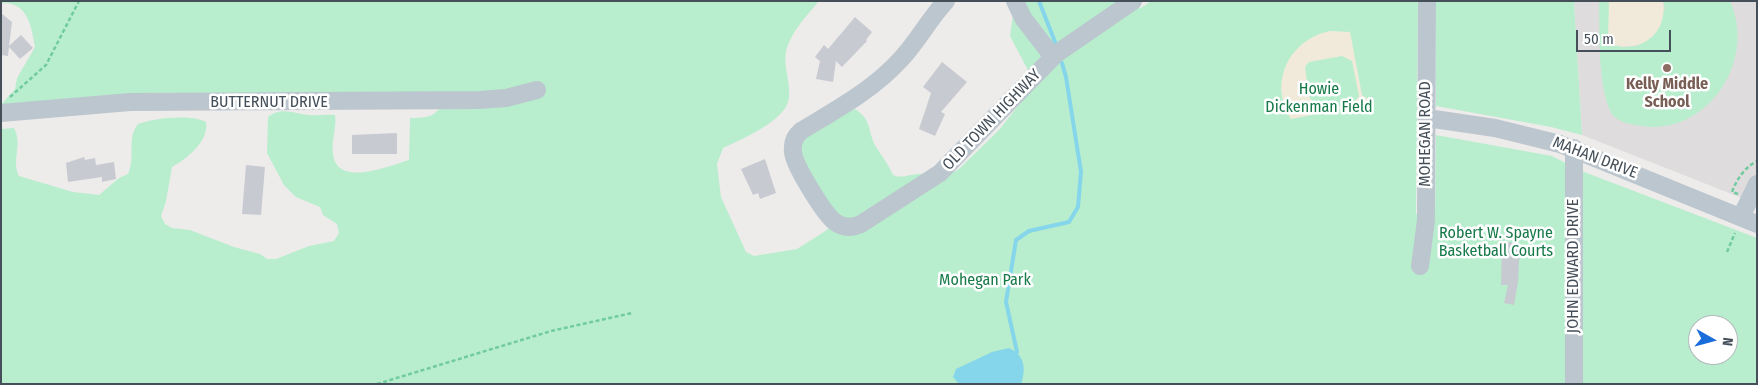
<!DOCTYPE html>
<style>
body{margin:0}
#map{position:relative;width:1758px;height:385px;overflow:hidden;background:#eeebeb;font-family:"Fira Sans Condensed",sans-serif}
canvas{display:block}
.frame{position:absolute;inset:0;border:2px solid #444f59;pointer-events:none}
.north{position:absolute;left:1688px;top:315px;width:50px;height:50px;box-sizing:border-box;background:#fff;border:1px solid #b4b9bd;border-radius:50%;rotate:97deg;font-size:14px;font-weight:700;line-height:20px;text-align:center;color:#444f59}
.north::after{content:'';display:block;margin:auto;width:18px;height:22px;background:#196ddb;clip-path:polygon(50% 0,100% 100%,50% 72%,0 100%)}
.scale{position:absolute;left:1576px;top:30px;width:95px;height:22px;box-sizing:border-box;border:2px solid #444f59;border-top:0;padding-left:6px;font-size:15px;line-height:18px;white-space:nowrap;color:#444f59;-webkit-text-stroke:4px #fff;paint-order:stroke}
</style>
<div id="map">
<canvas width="1758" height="385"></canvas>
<div class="frame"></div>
<div class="north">N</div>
<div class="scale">50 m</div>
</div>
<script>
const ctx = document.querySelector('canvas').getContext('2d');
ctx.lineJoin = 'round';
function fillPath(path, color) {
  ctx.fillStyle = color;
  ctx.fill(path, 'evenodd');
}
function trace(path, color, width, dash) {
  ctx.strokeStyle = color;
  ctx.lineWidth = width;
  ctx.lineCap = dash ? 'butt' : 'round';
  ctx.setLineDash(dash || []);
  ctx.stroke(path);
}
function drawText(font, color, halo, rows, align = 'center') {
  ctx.font = font + ' "Fira Sans Condensed",sans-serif';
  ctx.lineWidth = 5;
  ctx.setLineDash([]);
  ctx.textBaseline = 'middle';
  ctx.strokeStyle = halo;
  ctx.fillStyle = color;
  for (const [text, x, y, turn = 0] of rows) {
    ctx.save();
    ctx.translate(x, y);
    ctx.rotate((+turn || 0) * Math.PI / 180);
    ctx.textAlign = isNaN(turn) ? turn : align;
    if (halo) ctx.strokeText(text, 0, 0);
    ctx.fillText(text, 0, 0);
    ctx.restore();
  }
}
fillPath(new Path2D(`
 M1574,1H1757V204L1582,135Z`), '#dfdcdd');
fillPath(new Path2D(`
 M1,1H819C807,16 793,29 787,48C782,64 791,82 789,98C786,121 742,139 723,148L717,164L721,197L746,252L754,256L797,249L827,230L833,223L798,165L802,140L847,112L855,109C873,121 867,131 876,147C882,156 888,164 893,175C903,179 909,174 920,174C935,173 946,178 959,169L999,130L1022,101L1031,76L1010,36L1015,1H1119L1141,8L1151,1H1418L1416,214L1435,217L1436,135L1552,156L1579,170L1757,238V384H1V129L14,128C23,144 11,161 19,176L73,192L99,195L119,178L128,174C136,157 126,139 138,124C154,118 191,114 206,122C209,141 188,158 172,167L166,201L161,216L165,224L172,228L190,230L234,247L260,254L267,259H276L309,246L334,241L339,233L337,224L323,215L320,207L296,197L284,185L267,153L268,117C282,106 294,114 310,115C319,116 327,114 335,115C337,128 331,140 333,154C337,188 389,166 409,160L410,118C432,118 437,116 447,95L137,93L1,105L15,89L17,78L35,47C31,25 28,2 1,3ZM1698,325H1728V355H1698Z
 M1436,1H1574L1582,135L1551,127L1436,106Z
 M1599,1L1610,3L1608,43L1622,47L1638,46L1665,9L1663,1H1730C1758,63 1704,140 1636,125C1628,124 1617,121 1612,114C1597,88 1600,31 1599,1Z`), '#b8eecd');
fillPath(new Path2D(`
 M1609,1H1663C1668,34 1641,54 1610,44L1608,41Z
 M1330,31L1350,32L1362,95L1369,100V107L1364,112L1353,107L1291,119C1268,82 1289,40 1330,31ZM1342,56L1352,61L1359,96L1353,104L1317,110L1309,96L1305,67L1309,62Z`), '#f1eadb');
fillPath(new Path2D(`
 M1009,348C1025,355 1026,369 1021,384H959L953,377L956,369L992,352Z`), '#85d5eb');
trace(new Path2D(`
 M1039,1L1055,42
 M1017,352L1006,302L1016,240L1029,231L1069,222L1078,207L1081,172L1066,77L1062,63`), '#85d5eb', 4);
fillPath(new Path2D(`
 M1,13L12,22L9,46L21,35L33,48L20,59L9,47L8,56L1,55Z
 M855,17L872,32L866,40L867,41L842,67L836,61L833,82L816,79L820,61L815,57L824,45L828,49Z
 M942,62L967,82L941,112L945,114L935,136L919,129L931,93L923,87Z
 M397,133V154H352V135Z
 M84,157L85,160L95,158L96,165L114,162L116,179L102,182V177L68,182L66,163Z
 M765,159L776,193L760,199L758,193L753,195L741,169Z
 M246,165L265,167L261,215L242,214Z
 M1502,242L1520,243L1518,282L1514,305L1504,303L1508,285H1501Z`), '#c8cad1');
trace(new Path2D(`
 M10,97L46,65L79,1
 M1738,194L1732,192C1737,179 1744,168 1757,161
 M1727,252L1735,233
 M377,384L551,331L632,313`), '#71cb9f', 2.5, [4, 2.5]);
trace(new Path2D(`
 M946,1C929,19 918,41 901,59C873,90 837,109 801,131C795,136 792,143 793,152C794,165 824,214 835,222C843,228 852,228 861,224L940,173L1056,54L1133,1
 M1015,1L1023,18L1053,57
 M1,113L130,102L479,100L506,98L537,90
 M1427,118L1495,128L1560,144L1757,224
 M1741,217L1757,184
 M1420,266L1426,220L1427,1
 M1574,384V148`), '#bcc6ce', 18);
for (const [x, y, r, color] of [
 [1667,68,5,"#8d6e63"]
]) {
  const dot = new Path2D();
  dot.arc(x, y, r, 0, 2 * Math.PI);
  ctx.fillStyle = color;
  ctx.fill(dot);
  trace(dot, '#fff', 2);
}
drawText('bold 16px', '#785e54', '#fff', [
 ["Kelly Middle",1667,85],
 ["School",1667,103]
]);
drawText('16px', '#167948', '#fff', [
 ["Howie",1319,90],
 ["Dickenman Field",1319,108],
 ["Robert W. Spayne",1496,234],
 ["Basketball Courts",1496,252],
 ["Mohegan Park",985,281]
]);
drawText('16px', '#444f59', '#fff', [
 ["BUTTERNUT DRIVE",269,103],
 ["OLD TOWN HIGHWAY",992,120,-46],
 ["MOHEGAN ROAD",1426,134,-90],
 ["MAHAN DRIVE",1595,158,21],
 ["JOHN EDWARD DRIVE",1574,266,-90]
]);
</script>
